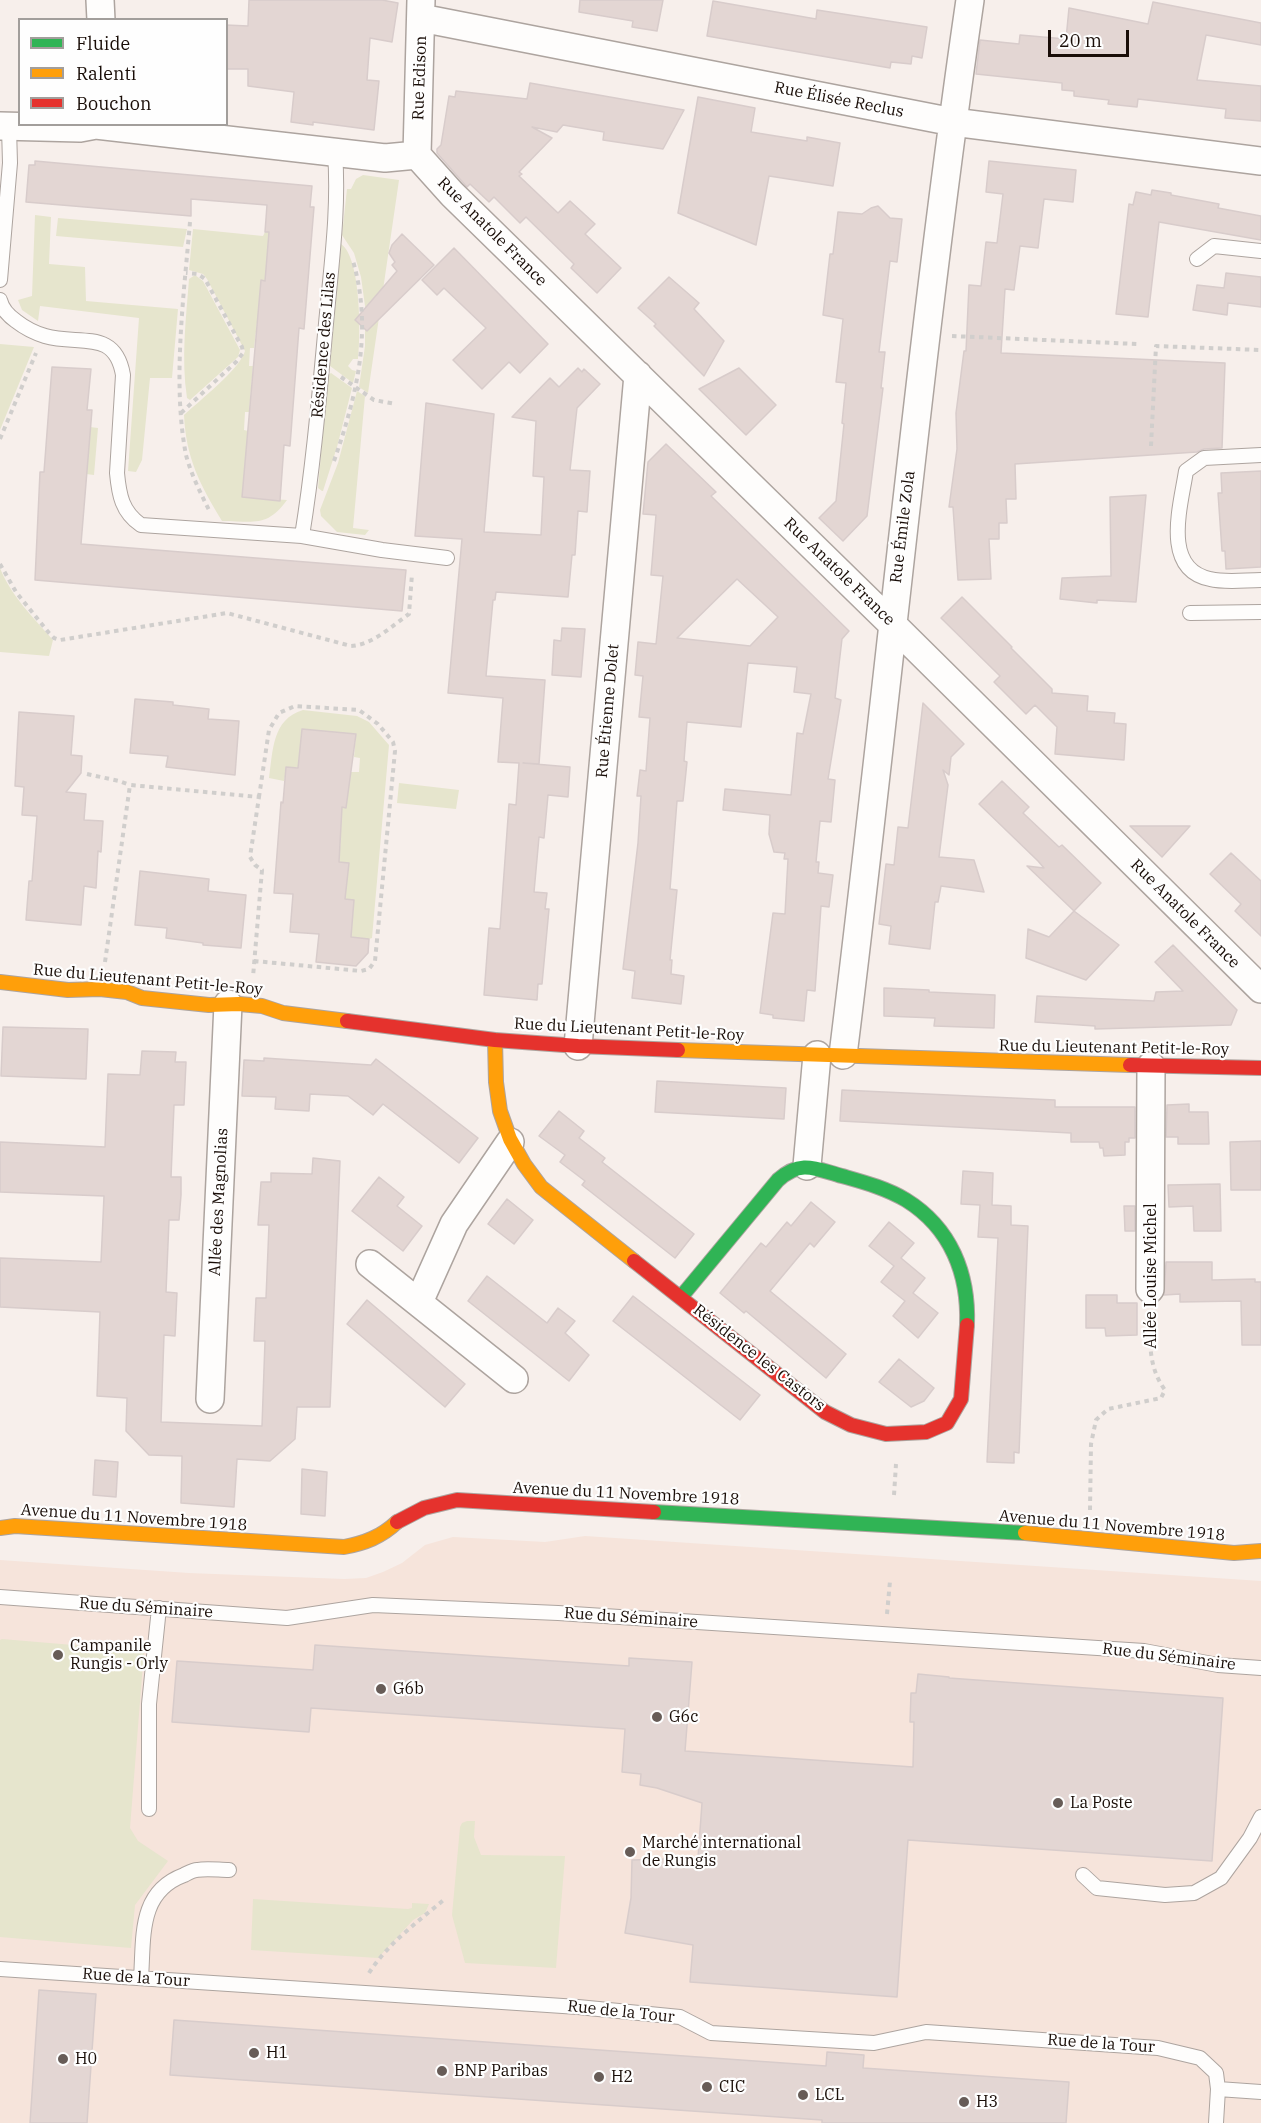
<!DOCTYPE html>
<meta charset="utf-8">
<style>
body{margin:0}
#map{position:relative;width:1261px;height:2123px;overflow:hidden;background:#f7efeb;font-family:"IBM Plex Serif",serif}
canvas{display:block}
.legend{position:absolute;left:18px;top:18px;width:210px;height:108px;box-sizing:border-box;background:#fefefe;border:2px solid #a29e9b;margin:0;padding:8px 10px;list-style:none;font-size:18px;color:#190d07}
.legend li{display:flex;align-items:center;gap:12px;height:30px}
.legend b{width:30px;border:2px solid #a29e9b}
.scale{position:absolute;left:1048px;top:30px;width:81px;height:27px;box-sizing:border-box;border:3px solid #190d07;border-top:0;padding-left:8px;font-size:18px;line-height:21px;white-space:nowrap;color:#190d07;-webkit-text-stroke:4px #fefefe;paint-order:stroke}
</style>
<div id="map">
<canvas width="1261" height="2123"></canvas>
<ul class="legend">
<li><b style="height:8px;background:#30b455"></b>Fluide</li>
<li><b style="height:8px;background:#ff9f0a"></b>Ralenti</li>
<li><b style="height:8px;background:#e5322d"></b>Bouchon</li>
</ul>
<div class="scale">20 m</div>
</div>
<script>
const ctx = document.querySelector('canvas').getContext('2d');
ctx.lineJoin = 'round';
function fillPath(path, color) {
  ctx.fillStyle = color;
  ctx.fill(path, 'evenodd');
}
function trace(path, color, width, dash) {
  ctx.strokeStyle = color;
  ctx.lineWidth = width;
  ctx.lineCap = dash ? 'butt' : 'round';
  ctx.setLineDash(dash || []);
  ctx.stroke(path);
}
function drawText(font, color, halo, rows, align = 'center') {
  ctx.font = font + ' "IBM Plex Serif",serif';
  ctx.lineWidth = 4.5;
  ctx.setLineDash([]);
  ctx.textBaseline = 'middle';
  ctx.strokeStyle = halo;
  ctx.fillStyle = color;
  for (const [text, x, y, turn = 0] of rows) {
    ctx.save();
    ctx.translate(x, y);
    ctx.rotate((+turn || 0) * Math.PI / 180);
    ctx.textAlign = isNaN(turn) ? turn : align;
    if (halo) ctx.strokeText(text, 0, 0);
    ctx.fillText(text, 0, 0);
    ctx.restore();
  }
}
fillPath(new Path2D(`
 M585,1536L1261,1581V2123H0V1560L189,1573L344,1579L366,1578L383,1572L402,1563L425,1545L453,1537L545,1542Z`), '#f6e4db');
fillPath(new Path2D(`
 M363,175L399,180L368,393L359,387L365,346V306L361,277L354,253L342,235L347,189H351L356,179Z
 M35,215L51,217L49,264L85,267L86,301L178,309L172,378H150L142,460L136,472L128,471L139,318L40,306L38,321L22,310L18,300L32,296Z
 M58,218L187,229L183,247L56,236Z
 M193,229L263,236L265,232H269L265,281L261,280L262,323H257L254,348H250L249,366H253L249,412H245L244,430L248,431L242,497L287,500C267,528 253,521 222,521C200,485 186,458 184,415C199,401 240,369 245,351L207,279L203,274L189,270Z
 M341,244C361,257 361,336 358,359H353L348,366L352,370L356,371L353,383L330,366Z
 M195,275L203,281L240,350L238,357L190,400L187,398C181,358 186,319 189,279Z
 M0,344L34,347L0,430Z
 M331,373L352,388L337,447L323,491H322L318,488L328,375Z
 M357,391L365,396L353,528L369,530L365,535L337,532L321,516L320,510L338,463Z
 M90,427L98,428L94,475L86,474Z
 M0,568C11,596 33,617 53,640L49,656L0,652Z
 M303,710L357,716L369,722L389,745L372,938L369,939L345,937L347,914H353L354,900L345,899L349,863L339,862L341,835L337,807L345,808L349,772H359L360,758L354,757L356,734L302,729L298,767H287L284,781L269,778C273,751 272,719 303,710Z
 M399,783L459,790L456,809L397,803Z
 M2,1639L144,1651L130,1828L138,1841L168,1861L135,1905L131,1948L0,1937V1640Z
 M467,1821H475L474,1837L481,1855L565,1856L556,1968L465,1963L452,1915L460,1827L462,1823Z
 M253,1899L408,1909L412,1908V1903L429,1904L425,1913L413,1920L378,1958L251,1950Z`), '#e6e5cd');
const building = new Path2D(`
 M249,0H382L398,3L392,42L370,38L367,80L379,81L374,130L313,122V125L291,122L294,92L248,86V69H226V25L248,26Z
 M580,0H663L657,31L632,27L633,21L579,12Z
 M713,1L816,19L817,10L927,27L922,58L912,56L911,64L891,62L890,68L707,36Z
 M1153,2L1261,23V45L1206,35L1197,80L1261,86V121L1225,118L1226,109L1138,99L1137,107L1108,104L1109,100L1074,96V91L1062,90V83L976,74L980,40L1019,44L1020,35L1066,39L1069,8L1148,24Z
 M530,83L684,110L663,149L603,140L604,132L563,125L557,132L532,127L552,138L519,172L522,174L519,176L558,213L570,201L595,224L585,234L621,268L597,293L571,268L574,264L526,217L520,223L494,197L489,202L470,184L467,187L437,153V149L441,145L449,96L455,97L456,91L527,99Z
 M698,97L755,108L751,132L807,141V137L840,143L833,186L769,176L756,245L678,213Z
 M35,161L312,186L310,207H314L304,329L299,328L290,446L284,445L280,501L242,497L261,280L265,281L269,232H265L267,205L191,199V216L26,202L29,165H35Z
 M989,161L1076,170L1073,202L1044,199L1038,248L1020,246L1014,290L1005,289L1001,353L1225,363L1222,448L1204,449L1197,452L1015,464L1016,499H1006L1007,523H999V539H989L991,579L958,580L953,507H949L957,449L956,413L964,351H966L969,285L981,286L986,242L997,243L1003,194L986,192Z
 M1152,190L1171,193V195L1219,204L1218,208L1261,216V240L1159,222L1148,317L1116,314L1129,204L1133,205L1136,192L1151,195Z
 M878,206L890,218L902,219L897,262L890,261L879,352H885L881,388H883L867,516L843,541L819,518L836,501L844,424L842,423L846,383L836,382L843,319L823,315L830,254H833L838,212L862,214L871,208Z
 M402,234L434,265L367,331L355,320L397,271L392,265L395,262L389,253L392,245Z
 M454,248L548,344L520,373L509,362L482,389L453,360L486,328L444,288L437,295L422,280Z
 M1226,273L1261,277V307L1228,303L1227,315L1193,310L1197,285L1224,288Z
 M669,277L699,303L694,309L724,341L704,376L654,326L656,324L638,308Z
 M52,367L91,369L87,410H92L81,544L406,570L402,611L35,580L40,472H44Z
 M578,368L582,372L584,369L600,384L577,408L570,470L590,471L587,512L578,511L575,555H572L568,597L496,592L495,600H493L486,676L545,680L539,764L523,763L570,767L568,797L548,795L544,838L539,837L534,892L547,893L545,909H549L542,984H538L537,1000L484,995L489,928L500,929L509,804L516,805L519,763L498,762L503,698L448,693L462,539L415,536L426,403L494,414L484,532L541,535L544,477L533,476L536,421L512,417L550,378L559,387Z
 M739,368L776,405L746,435L699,389Z
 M666,444L716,492L711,496L849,631L842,639L835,698L841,700L828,779L835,780L831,822L820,821L816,862H819L818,873L833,875L829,907L821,906L815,991L807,990L804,1021L773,1018V1015L760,1013L773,913L785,914L788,859H784L785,853L774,852L769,834L770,815L723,810L725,789L791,795L797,733L803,734L811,694L794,692L797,667L748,663L741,727L687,722L684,761L687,762L683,801H677L670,889L677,890L670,960H672L671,974L684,976L681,1004L632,998L635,971L623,969L638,843L641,796H637L640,770L646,771L650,718L639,717L643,676L635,675L638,642L656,644L663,576L651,575L656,515L643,514L648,462ZM737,579L778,617L750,646L677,638Z
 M1261,471V567L1226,569L1225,551H1222L1218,493H1222L1221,473Z
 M1146,495L1136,602L1097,600V603L1060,599L1062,578L1111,576L1110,497Z
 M962,597L1012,647L1011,648L1052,689V693L1088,696L1087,711L1115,713L1114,723L1126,724L1124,760L1055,754L1057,727L1035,705L1026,714L994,682L1000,676L941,618Z
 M562,628L585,629L581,677L552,675L554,640L561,641Z
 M135,699L173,702V705L209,709L208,719L239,721L235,775L166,767L168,756L130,753Z
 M923,703L964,744L951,757L949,775L943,770L948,785L939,857L974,860L984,892L941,886L938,902H935L930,949L889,944L891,926L879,924L886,864L894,865L898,827L908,828Z
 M19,712L74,716L71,755L82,756L81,773L66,792L86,794L84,820L103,821L101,852L98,851L96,888L84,886L81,925L26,920L29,881H32L37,816L22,815L24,787L15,786Z
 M302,729L356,734L346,808L342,807L339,862L349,863L345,899L354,900L351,937L369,939L368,953L356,966L316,962L319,934L290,932L293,894L274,893L281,802L283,803L286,767L298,768Z
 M1002,781L1029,807L1023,813L1059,847L1062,845L1101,883L1074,911L1027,866L1044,868L1038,861L979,804Z
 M1130,826H1190L1162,857Z
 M1231,853L1261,881V936L1235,911L1241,904L1210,874Z
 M140,871L209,879L208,891L246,895L241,948L203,945V943L166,938L167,928L135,925Z
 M1074,911L1119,945L1086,980L1026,958L1028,929L1049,937Z
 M1173,945L1237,1010L1231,1025L1095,1029V1026L1035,1022L1037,996L1154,1001L1156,992L1183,991L1155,962Z
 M884,988L929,990V992L995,995L994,1028L934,1026L935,1018L884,1016Z
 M3,1027L88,1029L86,1079L1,1076Z
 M142,1051L176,1052L175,1062H186L184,1105H174L171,1177H181V1195L179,1220H169L166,1292L177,1293L175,1336L164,1335L161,1422L262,1426L265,1341H254L256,1298H266L269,1225H258L261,1182H271V1173L312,1174L313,1158L340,1161L330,1407H297L295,1439L270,1461L237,1459L234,1507L181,1503L182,1456L149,1455L126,1431L127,1398L97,1396L100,1312L0,1307V1258L101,1262L104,1196L0,1192V1142L105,1147L108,1074L140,1075Z
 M264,1058L371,1065L376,1059L478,1138L459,1163L383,1104L373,1115L348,1096L310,1094L309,1111L275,1109L276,1097L242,1096L244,1060L264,1061Z
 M657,1081L786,1088L784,1119L655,1112Z
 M842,1090L1055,1100V1107H1135V1138H1129V1142H1125V1155L1104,1156L1103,1148H1100L1099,1142H1071V1133L840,1121Z
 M1189,1104V1112H1208L1209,1144H1178V1137H1166L1167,1105Z
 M559,1111L584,1131L579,1138L605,1158L602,1162L694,1234L675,1258L582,1185L585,1181L560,1162L565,1155L539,1136Z
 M1261,1141V1190H1231L1230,1142Z
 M963,1171L993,1173L992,1205L1011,1206V1225L1028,1226L1019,1453L1014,1452V1463L987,1462L998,1238L978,1237L980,1205L961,1204Z
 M379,1177L404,1197L397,1206L422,1226L403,1251L352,1211Z
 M1220,1184L1221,1231H1194L1193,1206L1169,1207L1168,1185Z
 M507,1199L533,1220L514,1244L488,1224Z
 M811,1202L835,1222L814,1247L810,1243L770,1291L846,1354L826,1378L746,1311L744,1313L720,1293L761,1243L766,1247L787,1222L791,1226Z
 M1124,1206H1135V1231H1125Z
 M889,1222L914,1243L901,1258L925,1278L913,1293L938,1313L918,1338L893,1316L905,1301L881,1282L894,1266L869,1246Z
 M1166,1262H1212V1280L1255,1279V1282H1261V1345H1242L1241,1301L1180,1302V1294L1164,1295Z
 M487,1276L547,1323L558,1308L575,1321L565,1333L589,1355L569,1381L468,1301Z
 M1086,1295H1117V1303H1137V1335L1106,1336L1105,1328H1086Z
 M633,1296L760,1395L740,1420L613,1321Z
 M367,1300L465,1384L445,1407L347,1324Z
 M899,1359L934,1388L924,1401L911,1407L879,1382Z
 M95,1460L118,1462L116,1497L93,1495Z
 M302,1469L327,1472L325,1516L301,1514Z
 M315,1645L629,1666V1658L692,1662L685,1751L913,1767L914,1722H910L911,1693H916L918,1674L949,1677V1678L1223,1698L1212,1861L908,1840L897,1997L690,1982L693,1945L625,1933L631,1898L632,1860L698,1858L702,1803L657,1788L640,1785L641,1774L622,1772L625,1729L311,1708L309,1732L172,1722L177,1661L313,1670Z
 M39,1990L96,1994L87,2123H30Z
 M174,2020L826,2066L827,2052L864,2055L863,2068L1069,2082L1066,2123H822V2120L170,2075Z`);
fillPath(building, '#e3d6d3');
trace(building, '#d8cccb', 1.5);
const lane = new Path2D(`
 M1197,259L1214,246L1261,251
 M0,280L10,163L9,128
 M0,300C2,309 9,316 16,321C25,328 35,333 45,336C79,346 115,328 123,375L117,473C119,495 122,512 141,525L302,536L382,550L447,558
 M1261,455L1204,458L1186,471C1181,505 1161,569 1210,579C1226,583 1245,580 1261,580
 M302,536C314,462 320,387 327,313C332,259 339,206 335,153
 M1190,613L1261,612
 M0,1597L287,1618L373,1605L558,1613L1144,1651L1218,1665L1261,1668
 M149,1809V1704L159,1608
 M1083,1875L1097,1888L1165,1895L1194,1893L1221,1878L1250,1838L1261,1817
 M0,1969L578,2007L680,2017L711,2033L874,2043L926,2032L1158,2048L1200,2058L1216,2073L1218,2089L1216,2123
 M141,1978C144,1937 138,1892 184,1875C188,1873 193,1870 197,1870C207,1868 219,1870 229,1870
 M1218,2089L1261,2092`);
const street = new Path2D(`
 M100,0L101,20
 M421,18L953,122L1261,161
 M0,126L80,128L96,125L385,158L417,155
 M417,155L452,194L891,623L1261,989
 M417,155L421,0
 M578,1046L638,375
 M843,1055C887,703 919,350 970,0
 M807,1166L817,1055
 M370,1264L514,1379
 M1150,1289L1151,1066
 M419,1302L454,1224L510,1142
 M210,1399L228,1004`);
const fast = new Path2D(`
 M681,1297L778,1180C801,1159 816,1169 842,1176C863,1182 886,1188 906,1200C951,1228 969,1274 967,1325
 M654,1512L1025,1533`);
const slow = new Path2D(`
 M0,982L68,990L100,989L127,992L142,998L209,1005L239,1004L262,1006L283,1013L347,1021
 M495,1040L496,1082L500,1111L510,1139L524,1164L541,1187L634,1261
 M678,1050L1130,1065
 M0,1528L15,1526L344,1547C365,1543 381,1537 397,1522
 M1025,1533L1234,1553L1261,1551`);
const jam = new Path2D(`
 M347,1021L495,1040L578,1046L678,1050
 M1130,1065L1261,1068
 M634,1261L825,1412L851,1425L886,1434L926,1432L947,1423L961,1399L967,1325
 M397,1522L424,1508L457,1500L654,1512`);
trace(lane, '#ada49f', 16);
trace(street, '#ada49f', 30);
trace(fast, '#ada49f', 16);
trace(slow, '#ada49f', 16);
trace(jam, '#ada49f', 16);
trace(new Path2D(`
 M190,222C184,294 172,384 186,455C191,474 200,492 209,510
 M952,336L1137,344
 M341,377L374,400L396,404
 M181,413L236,362L243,353L242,347L205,279L198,274L186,273
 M0,439L36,353
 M1151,446L1156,346L1261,350
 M334,461C357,395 373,330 353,261
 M0,564L16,592L49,633L54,638L60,640L227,613L351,646C372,645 392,626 409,614L412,574
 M87,774L119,781L130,785
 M254,961L361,971L369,969L375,961L395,751L393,742L378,724L359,710L295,706L279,713L269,730L259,797
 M105,962L130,785L259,797L250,857L255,865L262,870L253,977
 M894,1495L896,1464
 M1090,1510L1091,1444L1096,1420L1108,1409L1161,1398L1165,1390C1148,1367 1150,1342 1150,1314
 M887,1614L890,1581
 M369,1973C388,1943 420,1920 446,1898`), '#d0cecc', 4, [4.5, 4.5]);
trace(lane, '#fefdfc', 14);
trace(street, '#fefdfc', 27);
trace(fast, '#30b455', 14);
trace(slow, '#ff9f0a', 14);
trace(jam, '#e5322d', 14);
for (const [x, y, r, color] of [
 [58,1655,6,"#675c57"],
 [381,1689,6,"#675c57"],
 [657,1717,6,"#675c57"],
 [1058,1803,6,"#675c57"],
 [630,1852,6,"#675c57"],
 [254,2053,6,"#675c57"],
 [63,2059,6,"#675c57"],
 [442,2071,6,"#675c57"],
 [599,2077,6,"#675c57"],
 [707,2087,6,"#675c57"],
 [803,2095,6,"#675c57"],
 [964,2102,6,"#675c57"]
]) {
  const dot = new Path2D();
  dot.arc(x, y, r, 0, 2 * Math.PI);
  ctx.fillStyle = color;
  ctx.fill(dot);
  trace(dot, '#fefefe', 2);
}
drawText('16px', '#190d07', '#fefefe', [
 ["Rue Edison",420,78,-88],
 ["Rue Élisée Reclus",839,100,11],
 ["Rue Anatole France",492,232,45],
 ["Résidence des Lilas",324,345,-85],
 ["Rue Émile Zola",903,527,-83],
 ["Rue Anatole France",839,572,44],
 ["Rue Étienne Dolet",608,711,-85],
 ["Rue Anatole France",1185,914,45],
 ["Rue du Lieutenant Petit-le-Roy",148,980,5],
 ["Rue du Lieutenant Petit-le-Roy",629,1030,3],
 ["Rue du Lieutenant Petit-le-Roy",1114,1048,1],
 ["Allée des Magnolias",219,1202,-87],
 ["Allée Louise Michel",1151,1276,-90],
 ["Résidence les Castors",759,1358,38],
 ["Avenue du 11 Novembre 1918",626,1494,3],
 ["Avenue du 11 Novembre 1918",134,1518,4],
 ["Avenue du 11 Novembre 1918",1112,1526,5],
 ["Rue du Séminaire",146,1608,4],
 ["Rue du Séminaire",631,1618,4],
 ["Rue du Séminaire",1169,1657,7],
 ["Rue de la Tour",136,1978,4],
 ["Rue de la Tour",621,2012,6],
 ["Rue de la Tour",1101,2044,4]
]);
drawText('16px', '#190d07', '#fefefe', [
 ["Campanile",70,1646],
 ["Rungis - Orly",70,1664],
 ["G6b",393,1689],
 ["G6c",669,1717],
 ["La Poste",1070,1803],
 ["Marché international",642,1843],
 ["de Rungis",642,1861],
 ["H1",266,2053],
 ["H0",75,2059],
 ["BNP Paribas",454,2071],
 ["H2",611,2077],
 ["CIC",719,2087],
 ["LCL",815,2095],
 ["H3",976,2102]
], 'left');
</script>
